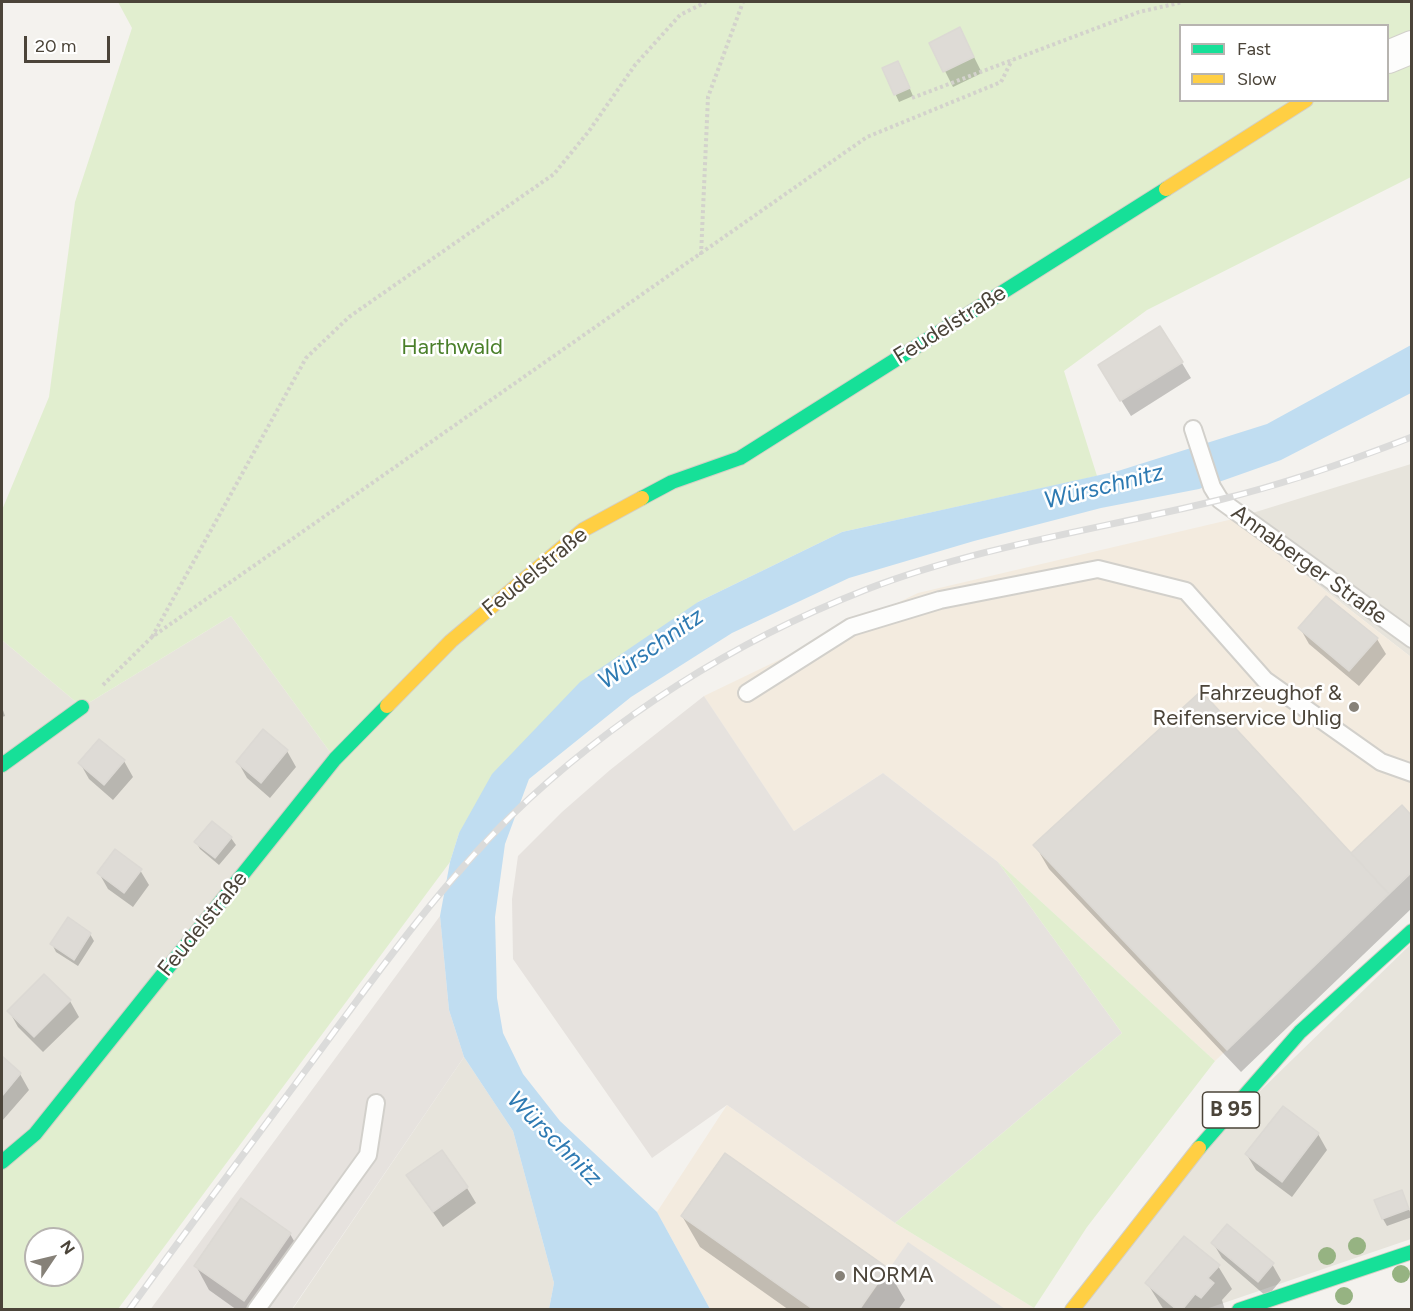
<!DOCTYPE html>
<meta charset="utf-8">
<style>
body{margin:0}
#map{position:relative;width:1413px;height:1311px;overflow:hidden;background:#f4f2ee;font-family:Figtree,sans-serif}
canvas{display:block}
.frame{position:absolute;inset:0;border:3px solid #4b4439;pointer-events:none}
.legend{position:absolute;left:1179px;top:24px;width:210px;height:78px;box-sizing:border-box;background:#fff;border:2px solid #b7b4b0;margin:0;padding:8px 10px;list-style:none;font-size:18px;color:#4b4439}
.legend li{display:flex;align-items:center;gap:12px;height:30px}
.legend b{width:30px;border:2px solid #b7b4b0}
.north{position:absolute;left:24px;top:1227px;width:60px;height:60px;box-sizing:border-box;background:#fff;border:2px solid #b7b4b0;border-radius:50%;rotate:55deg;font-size:16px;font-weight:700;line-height:24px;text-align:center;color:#4b4439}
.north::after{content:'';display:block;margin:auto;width:21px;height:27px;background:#868178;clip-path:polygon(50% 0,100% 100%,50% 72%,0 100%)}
.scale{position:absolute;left:24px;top:36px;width:86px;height:27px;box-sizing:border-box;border:3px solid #4b4439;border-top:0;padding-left:8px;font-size:18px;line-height:21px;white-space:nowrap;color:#4b4439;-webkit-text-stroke:4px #fff;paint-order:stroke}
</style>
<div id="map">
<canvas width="1413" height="1311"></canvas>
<div class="frame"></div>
<ul class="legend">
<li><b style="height:8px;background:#16e098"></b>Fast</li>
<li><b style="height:8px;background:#ffcf43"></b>Slow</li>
</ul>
<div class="north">N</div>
<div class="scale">20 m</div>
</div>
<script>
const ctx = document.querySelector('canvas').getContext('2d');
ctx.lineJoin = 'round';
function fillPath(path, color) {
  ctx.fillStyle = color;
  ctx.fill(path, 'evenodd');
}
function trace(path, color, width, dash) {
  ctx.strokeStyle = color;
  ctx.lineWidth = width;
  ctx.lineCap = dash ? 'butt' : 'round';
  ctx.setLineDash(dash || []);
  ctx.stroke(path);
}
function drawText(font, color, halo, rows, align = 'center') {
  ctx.font = font + ' Figtree,sans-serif';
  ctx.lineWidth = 5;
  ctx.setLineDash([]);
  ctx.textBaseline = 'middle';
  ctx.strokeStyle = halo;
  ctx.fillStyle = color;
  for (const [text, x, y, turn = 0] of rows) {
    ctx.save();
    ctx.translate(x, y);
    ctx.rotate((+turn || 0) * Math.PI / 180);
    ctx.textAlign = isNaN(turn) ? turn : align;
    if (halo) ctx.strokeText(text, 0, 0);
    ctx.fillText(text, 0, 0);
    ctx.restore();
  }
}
fillPath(new Path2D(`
 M1411,464V657L1233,519Z
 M231,616L335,759L2,1162V640L82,707Z
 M1411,944V1239L1206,1309L1072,1310L1183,1166Z
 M464,1057L513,1131L554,1283L549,1309L292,1310Z`), '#e7e4dc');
fillPath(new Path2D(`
 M1233,519L1411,657V873L1215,1061L998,862L883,773L794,831L704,696L918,593Z
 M727,1105L895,1223L1034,1308L710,1309L657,1212Z`), '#f3ebdf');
fillPath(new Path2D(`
 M704,696L794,831L883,773L998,862L1122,1033L895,1223L727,1105L652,1158L513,959L512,899L518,856L562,812L610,770Z
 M440,916L449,1010L464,1057L292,1309L150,1310Z`), '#e6e2de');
fillPath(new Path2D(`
 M118,2H1411V177L1147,310L1064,371L1097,476L842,532L698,602L459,833L450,862L118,1309H2V1162L335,759L231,616L82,707L2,640V510L49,397L75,202L132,28ZM1180,26H1388V100H1180ZM36,1239H72V1275H36Z
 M998,862L1215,1061L1087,1227L1034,1308L895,1223L1122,1033Z`), '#e1eecf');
fillPath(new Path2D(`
 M908,1242L1005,1309H861Z`), '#e6e3df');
fillPath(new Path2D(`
 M1411,345V393L1281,460L1199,489L1101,508L974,541L849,578L732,633L631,697L529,779L505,844L495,917L497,998L503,1033L523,1074L560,1121L657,1212L710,1309H549L554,1283L513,1131L464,1057L449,1010L440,916L450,862L459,833L492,774L580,682L698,602L842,532L1118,471L1267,424Z`), '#c0ddf1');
fillPath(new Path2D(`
 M931,43L968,45L982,73L953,87Z
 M884,69L902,70L913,96L899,102Z
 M1182,363L1191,378L1131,416L1109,381Z
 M1300,628L1377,639L1386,654L1359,686L1309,644Z
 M2,707L5,716L2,717Z
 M263,732L287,751L296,767L270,798L247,778L238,762Z
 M124,761L133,777L113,800L89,779L80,763Z
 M1412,818V908L1241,1072L1049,869L1035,845L1351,855Z
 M212,823L231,838L236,845L219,865L200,849L196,842Z
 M140,870L149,885L133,907L108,889L99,873Z
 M90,934L94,941L78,966L56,952L52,944Z
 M70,1001L79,1017L43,1052L18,1027L9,1011Z
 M2,1058L20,1074L29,1090L2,1121Z
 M1283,1108L1318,1134L1327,1150L1292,1197L1256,1170L1247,1155Z
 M408,1176L467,1188L476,1203L443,1227Z
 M1405,1199L1412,1217L1387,1226L1383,1219Z
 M682,1216L887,1269L905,1300L898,1310H789L700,1247Z
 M290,1234L304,1258L268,1310H237L209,1290L196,1266Z
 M1213,1243L1272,1264L1281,1280L1267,1297L1222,1258Z
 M1218,1266L1232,1289L1222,1300L1225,1310H1164L1147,1283Z`), '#0003');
const building = new Path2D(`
 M960,27L974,57L943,72L929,43Z
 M898,61L910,88L894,95L882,68Z
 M1160,326L1183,362L1120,401L1098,365Z
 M1326,596L1378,638L1349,671L1298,628Z
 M1201,691L1389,894L1227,1050L1033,845Z
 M263,729L288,750L261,783L236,762Z
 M99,739L125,760L104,785L78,763Z
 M1402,805L1412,816V872L1389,894L1351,853Z
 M212,821L232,837L215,858L194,842Z
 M115,849L142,869L124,893L97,873Z
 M68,917L91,933L74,960L50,944Z
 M44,974L71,1000L34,1037L7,1011Z
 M2,1056L21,1073L2,1096Z
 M1283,1106L1319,1133L1282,1182L1245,1154Z
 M442,1150L468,1187L433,1212L406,1175Z
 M725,1153L888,1268L859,1310H814L681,1216Z
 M1402,1190L1409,1209L1382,1219L1374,1200Z
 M241,1198L291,1233L244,1301L194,1266Z
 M1227,1224L1274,1263L1258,1282L1211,1243Z
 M1184,1236L1220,1265L1208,1278L1214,1283L1201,1298L1195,1294L1182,1310H1177L1145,1283Z`);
fillPath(building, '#dedbd6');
trace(building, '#dcd9d4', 1.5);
const lane = new Path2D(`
 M1193,429L1212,487L1220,500L1412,639
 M747,693L851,627L940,600L1098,569L1186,591L1265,680L1381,762L1412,773
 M256,1310L368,1155L376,1103`);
const street = new Path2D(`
 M1388,57L1412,47`);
const fast = new Path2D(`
 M642,498L672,482L740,458L1166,189
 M2,765L82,707
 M1199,1148L1300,1032L1412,931
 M2,1162L35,1134L335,759L387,706
 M1239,1310L1412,1252`);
const slow = new Path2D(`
 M1166,189L1306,100
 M387,706L451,641L583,530L642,498
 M1072,1310L1199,1148`);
trace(lane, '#d2d0cb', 20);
trace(street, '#d2d0cb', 34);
trace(fast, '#d3cfc5', 16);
trace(slow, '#d3cfc5', 16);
trace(new Path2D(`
 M912,98L1139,12L1183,2
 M701,255L708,97L743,2
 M152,637L306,358L349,317L554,174L589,131L635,65L680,15L706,2
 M103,685L152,637L867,137L1001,82L1012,60`), '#d3d2cc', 4, [3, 3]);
trace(lane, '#fdfdfc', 16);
trace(street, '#fdfdfc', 32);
trace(fast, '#16e098', 14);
trace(slow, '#ffcf43', 14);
const rail = new Path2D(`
 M129,1310C191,1224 254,1140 317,1055C378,972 438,888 511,816C612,718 735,641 865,590C979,546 1101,529 1219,500C1285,484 1348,462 1412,437`);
trace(rail, '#dbdbda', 7);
trace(rail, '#fff', 4.5, [14]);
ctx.fillStyle = '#96b382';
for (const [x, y] of [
 [1357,1246],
 [1327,1256],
 [1401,1274],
 [1344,1296]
]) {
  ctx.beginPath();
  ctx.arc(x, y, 9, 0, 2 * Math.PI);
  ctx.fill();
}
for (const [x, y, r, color] of [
 [1354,707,6,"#868178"],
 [840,1276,6,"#868178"]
]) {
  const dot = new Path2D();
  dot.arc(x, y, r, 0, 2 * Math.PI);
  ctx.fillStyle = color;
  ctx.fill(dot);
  trace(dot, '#fff', 2);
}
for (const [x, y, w] of [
 [1231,1110,57]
]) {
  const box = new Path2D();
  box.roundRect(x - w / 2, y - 18, w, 36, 4.5);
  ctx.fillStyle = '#fff';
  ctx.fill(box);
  trace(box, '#4b4439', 1.5);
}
drawText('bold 21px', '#4b4439', null, [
 ["B 95",1231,1110]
]);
drawText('22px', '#4b4439', '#fff', [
 ["Feudelstraße",950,325,-32],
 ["Annaberger Straße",1309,565,36],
 ["Feudelstraße",535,572,-39],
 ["Feudelstraße",203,924,-51]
]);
drawText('22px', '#4a7f2a', '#fff', [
 ["Harthwald",452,348]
]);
drawText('22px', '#4b4439', '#fff', [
 ["Fahrzeughof &",1342,694],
 ["Reifenservice Uhlig",1342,719],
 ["NORMA",852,1276,"left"]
], 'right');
drawText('italic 24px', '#2e7ab2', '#fff', [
 ["Würschnitz",1104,487,-14],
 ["Würschnitz",651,649,-35],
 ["Würschnitz",554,1139,45]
]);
</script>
